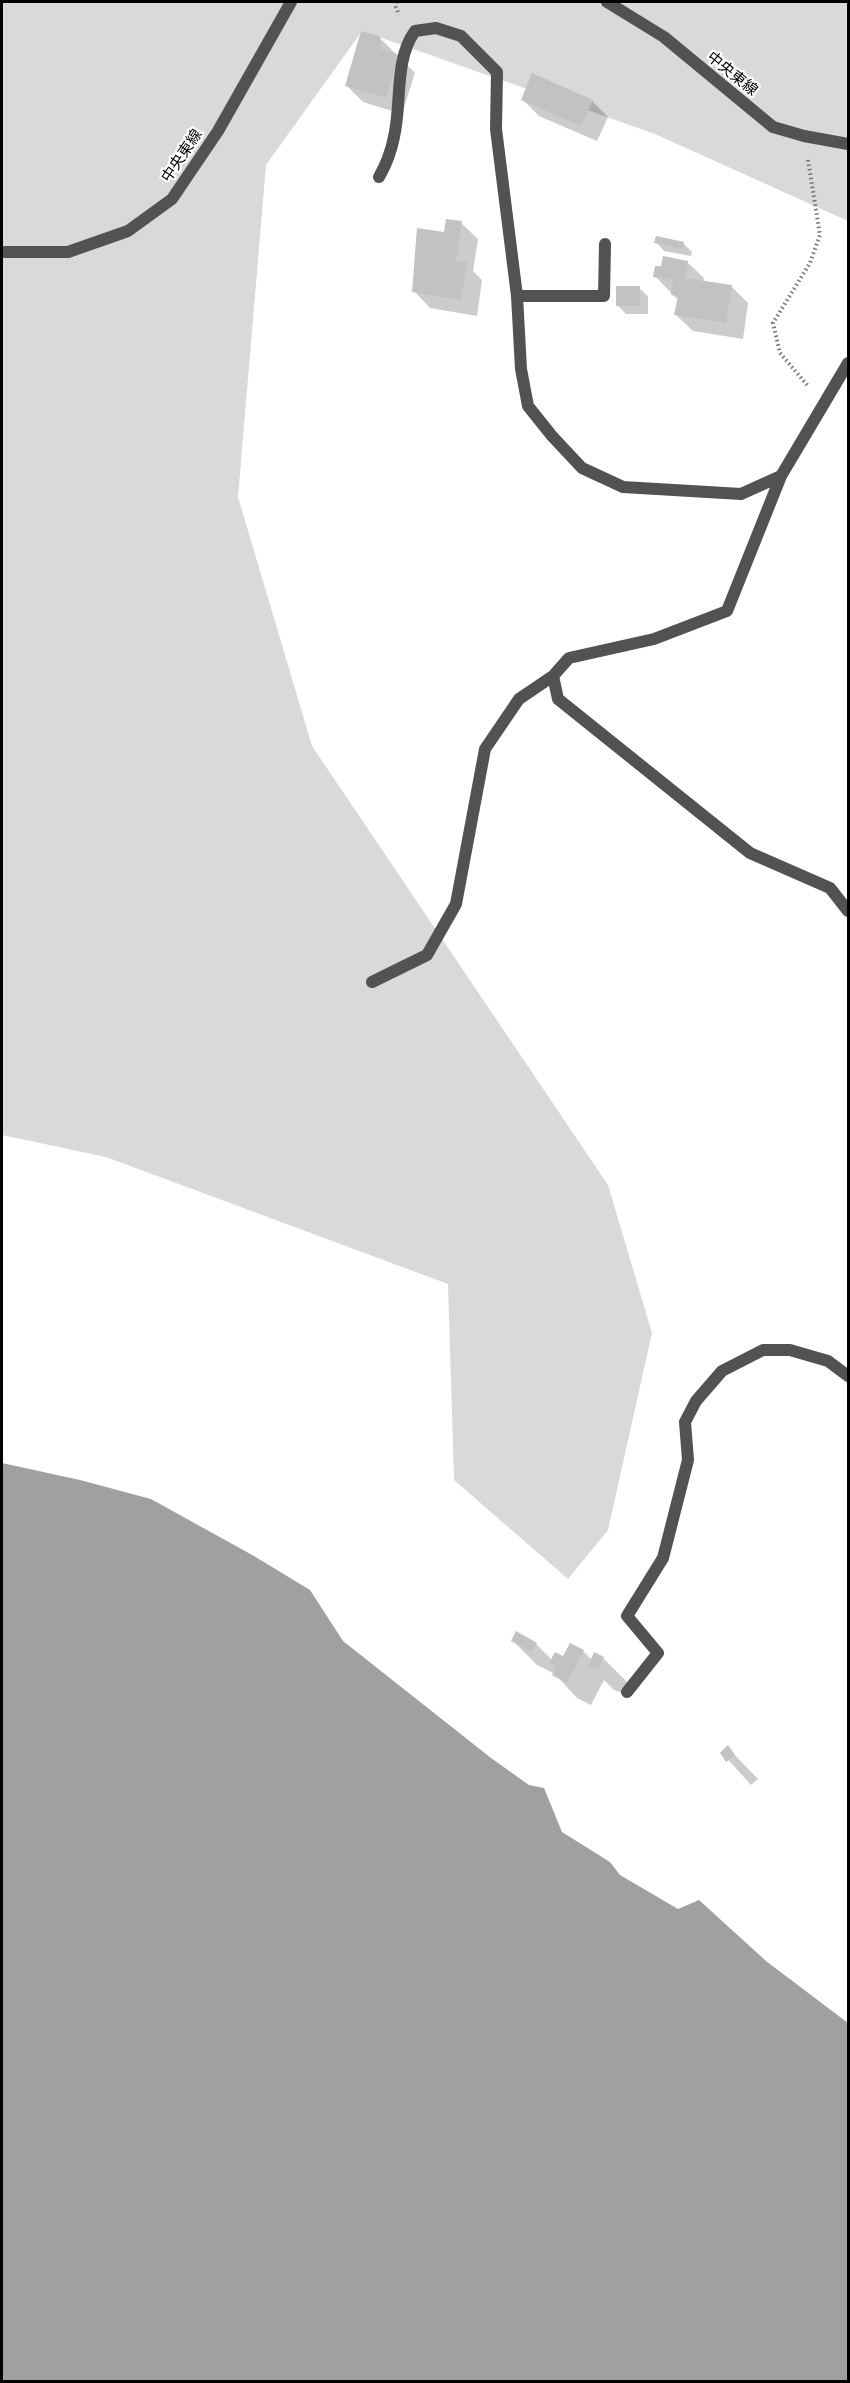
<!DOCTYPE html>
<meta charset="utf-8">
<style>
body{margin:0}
#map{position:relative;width:850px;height:2383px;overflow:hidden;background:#fff;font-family:Montserrat,sans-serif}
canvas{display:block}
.frame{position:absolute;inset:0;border:3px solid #000;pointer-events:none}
</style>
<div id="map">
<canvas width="850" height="2383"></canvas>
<div class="frame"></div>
</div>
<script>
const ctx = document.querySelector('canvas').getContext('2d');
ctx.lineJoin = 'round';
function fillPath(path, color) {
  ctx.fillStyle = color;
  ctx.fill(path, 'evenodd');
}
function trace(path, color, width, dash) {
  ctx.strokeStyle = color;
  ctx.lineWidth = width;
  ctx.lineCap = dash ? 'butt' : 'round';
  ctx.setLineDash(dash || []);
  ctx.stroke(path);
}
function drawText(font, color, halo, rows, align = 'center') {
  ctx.font = font + ' Montserrat,"Noto Sans JP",sans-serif';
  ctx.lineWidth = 4.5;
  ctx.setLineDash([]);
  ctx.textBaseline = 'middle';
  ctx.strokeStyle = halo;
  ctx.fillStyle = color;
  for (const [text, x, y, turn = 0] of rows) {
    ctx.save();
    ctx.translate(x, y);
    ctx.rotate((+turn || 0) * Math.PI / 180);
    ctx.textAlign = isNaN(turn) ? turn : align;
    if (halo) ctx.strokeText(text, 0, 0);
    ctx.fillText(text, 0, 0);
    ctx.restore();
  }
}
fillPath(new Path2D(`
 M2,2H848V221L655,134L362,31L266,165L238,497L312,746L608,1185L652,1333L608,1530L568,1579L454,1480L448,1284L106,1157L2,1135Z`), '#d9d9d9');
fillPath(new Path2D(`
 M2,1463L80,1480L151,1499L254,1556L310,1590L343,1641L491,1758L529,1785L544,1788L562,1832L610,1862L620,1875L678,1909L699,1900L766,1961L848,2023V2381H2Z`), '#a0a0a0');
fillPath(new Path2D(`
 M379,37L415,73L402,114L363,102L347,86Z
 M522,99L592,101L608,117L597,141L539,116Z
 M461,223L478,239L473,271L482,280L477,316L430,308L414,291L445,233Z
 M656,242L684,244L692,252L691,256L664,251Z
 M687,262L704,278L703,282L732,287L748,303L743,339L693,331L676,315L678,300L655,276Z
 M639,288L648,296V314H626L618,306Z
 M513,1641L536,1644L552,1660L583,1651L592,1660L603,1658L627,1682L622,1693L614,1690L604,1680L591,1705L577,1698L555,1674L537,1665Z
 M728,1748L758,1779L751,1785L722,1753Z`), '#0003');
fillPath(new Path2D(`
 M361,31L380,36L381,49L399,55L386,98L345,86Z
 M532,73L593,100L581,126L521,100Z
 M446,219L462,221L456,261L467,262L461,300L412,292L417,228L444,232Z
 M656,236L684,242L683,249L654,243Z
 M663,256L688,261L685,278L732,285L726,323L674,315L678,296L671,295L673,280L653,277L655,266H661Z
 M616,286H640V306H616Z
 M516,1631L537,1643L532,1652L511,1641Z
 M570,1643L584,1650L567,1683L552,1675L556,1670L555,1666L549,1663L555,1652L563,1656Z
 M594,1652L604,1657L599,1670L588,1666Z
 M728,1745L735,1755L726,1762L720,1753Z`), '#c2c2c2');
trace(new Path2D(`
 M397,2L396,7L399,15
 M808,160L820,235L810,263L773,323L780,353L808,386`), '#747474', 4, [1.5, 3]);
trace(new Path2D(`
 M379,177C386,165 391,152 394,137C402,103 394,60 415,31L436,28L461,36L497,72L496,129L517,296
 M605,244L604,296H517L521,369L528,406L552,436L582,468L623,487L741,494L781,476
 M848,363L781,476L727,611L654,639L569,658L553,676L558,699L750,853L830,888L848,911
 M372,982L427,955L456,904L485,749L519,699L553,676
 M627,1692L658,1653L627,1616L663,1558L688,1460L685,1422L696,1401L722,1371L763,1350H790L828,1361L848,1376`), '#525252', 12);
trace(new Path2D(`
 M607,2L664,37L773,127L804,136L848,144
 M2,252H68L128,231L172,199L218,131L291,2`), '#525252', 12);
drawText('15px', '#000', '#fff', [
 ["中央東線",732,74,39],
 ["中央東線",182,156,-56]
]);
</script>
